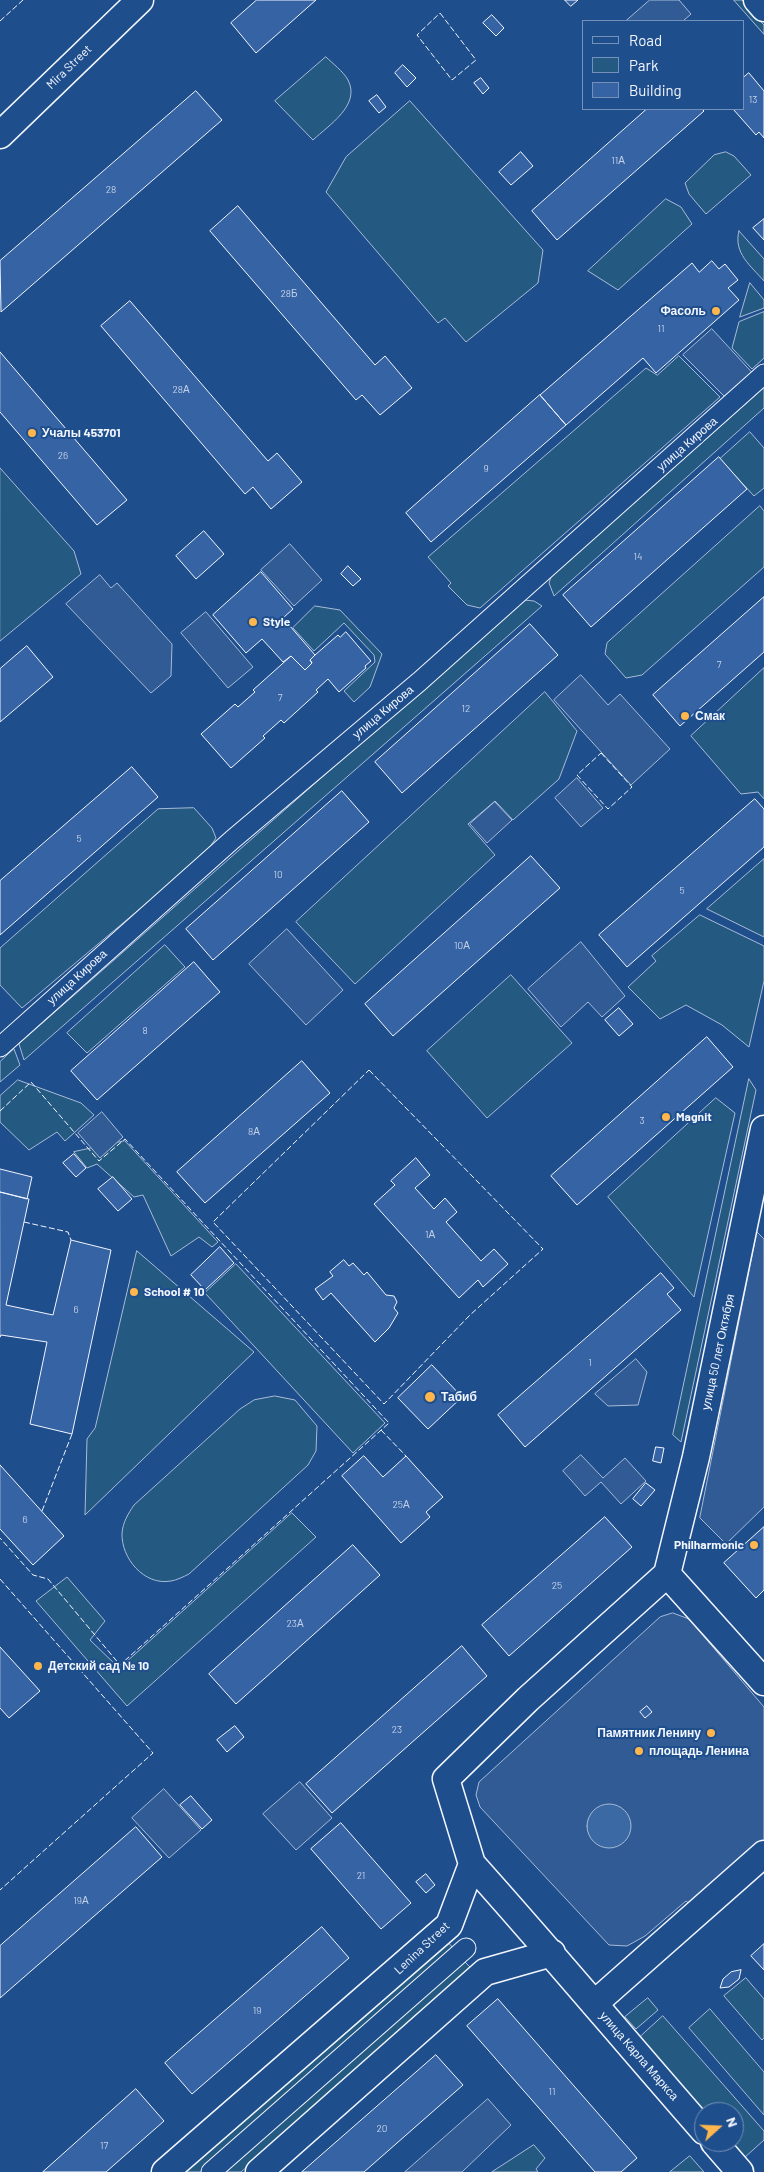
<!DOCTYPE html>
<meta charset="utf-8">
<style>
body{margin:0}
#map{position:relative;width:764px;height:2172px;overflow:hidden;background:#1f4e8c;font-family:Barlow,sans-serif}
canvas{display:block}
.legend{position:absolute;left:582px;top:20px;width:162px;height:90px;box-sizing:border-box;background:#1f4e8c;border:1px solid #7391ba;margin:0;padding:6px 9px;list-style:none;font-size:15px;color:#f2f6ff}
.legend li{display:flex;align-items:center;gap:10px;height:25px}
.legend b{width:25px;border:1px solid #7391ba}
.north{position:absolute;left:694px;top:2102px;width:50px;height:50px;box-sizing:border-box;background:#1f4e8c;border:1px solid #7391ba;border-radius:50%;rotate:70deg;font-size:14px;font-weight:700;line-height:20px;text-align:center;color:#f2f6ff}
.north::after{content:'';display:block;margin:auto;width:18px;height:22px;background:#ffb74d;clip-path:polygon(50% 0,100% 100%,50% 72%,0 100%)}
</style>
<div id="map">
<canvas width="764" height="2172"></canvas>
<ul class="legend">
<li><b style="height:6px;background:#1f4e8c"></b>Road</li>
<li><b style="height:14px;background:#245a82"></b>Park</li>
<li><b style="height:14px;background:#3563a3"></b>Building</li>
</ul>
<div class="north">N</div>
</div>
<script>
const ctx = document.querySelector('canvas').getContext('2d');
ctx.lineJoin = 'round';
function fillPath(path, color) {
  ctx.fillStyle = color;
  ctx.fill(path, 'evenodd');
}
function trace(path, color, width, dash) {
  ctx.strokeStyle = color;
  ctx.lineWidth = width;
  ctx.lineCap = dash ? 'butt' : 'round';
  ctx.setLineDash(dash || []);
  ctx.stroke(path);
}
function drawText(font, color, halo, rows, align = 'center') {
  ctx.font = font + ' Barlow,sans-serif';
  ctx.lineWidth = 4;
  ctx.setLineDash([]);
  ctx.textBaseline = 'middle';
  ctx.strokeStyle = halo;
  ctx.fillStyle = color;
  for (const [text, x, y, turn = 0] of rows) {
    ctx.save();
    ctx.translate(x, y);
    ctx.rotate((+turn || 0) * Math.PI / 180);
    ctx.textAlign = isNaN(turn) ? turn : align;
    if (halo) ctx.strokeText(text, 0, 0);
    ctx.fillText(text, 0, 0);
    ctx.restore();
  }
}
const green = new Path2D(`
 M734,0H742L764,25V34Z
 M326,57C332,63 343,71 348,80C361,105 329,125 313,140L275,101Z
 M410,101L543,250L538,283L466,342L445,318L438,323L326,192L346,157Z
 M726,152L734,156L751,175L706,214L689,194L685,183L714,155Z
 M666,199L681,207L692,224L618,290L588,271Z
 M739,231L764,259V281C751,266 733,253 739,231Z
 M750,283L764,300V308L740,317Z
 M764,312V358L752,369L732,348L739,322Z
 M679,356L720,397L480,608L467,605L448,586L451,583L428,557L646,368L657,375Z
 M764,388V408L554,596L549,583L551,577Z
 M750,432L764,448V488L754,496L720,459Z
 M0,468L74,551L81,574L0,641Z
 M760,506L764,511V567L642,675L626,678L605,654L607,643Z
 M524,600L534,601L542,606L24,1060L19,1044Z
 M315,606L340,610L382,654L370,687L354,702L344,691L375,662L374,655L344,623L314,651L293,628Z
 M764,668V799L758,792L741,794L691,736Z
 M545,692L577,731L559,779L513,820L495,801L468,824L495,855L355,984L296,922Z
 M194,808L212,828L216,838L205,854L22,1008L0,985V948L158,809Z
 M764,859V937L707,909Z
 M700,915L764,946V981L749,1047L722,1025L686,1005L660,1019L628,987L656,961L652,956Z
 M165,945L185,967L87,1053L67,1033Z
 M511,975L572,1043L487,1118L427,1051Z
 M14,1049L20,1065L0,1082V1062Z
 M749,1079L756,1090L681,1442L673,1435Z
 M18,1080L81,1103L94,1115L65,1141L57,1132L29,1150L0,1122V1096Z
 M716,1098L735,1113L694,1297L608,1197Z
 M125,1141L218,1242L212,1247L199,1237L171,1256L143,1195L134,1197L97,1164L87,1168L74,1152Z
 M137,1251L254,1352L85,1515L87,1439L95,1428Z
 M236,1264L385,1423L353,1453L205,1293Z
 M275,1396L295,1400L317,1426L316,1451L308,1465L189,1574C183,1577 177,1580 171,1581C144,1586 121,1558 122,1533C123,1522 128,1514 134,1505L240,1409L254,1400Z
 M292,1513L316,1537L127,1706L36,1601L67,1577L105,1621L90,1640L119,1668Z
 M444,1938L455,1950L204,2172H178Z
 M461,1958L472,1969L241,2172H218Z
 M746,1978L764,1999V2038L762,2040L724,1996Z
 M648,1998L658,2010L636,2029L625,2017Z
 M710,2009L764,2072V2115L689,2028Z
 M663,2016L764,2131V2140L744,2158L730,2142H734V2112H704L639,2038Z
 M534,2145L545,2158L536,2169L538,2172H492Z
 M690,2156L704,2172H670Z`);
fillPath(green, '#245a82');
trace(green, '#a8bbd7', 1);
const parking = new Path2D(`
 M650,0H679L691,14L683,21H626Z
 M712,329L758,379L732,404L683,355Z
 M290,544L322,580L294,606L261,570Z
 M100,575L111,588L117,583L172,644L171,676L151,693L66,604Z
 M206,612L253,667L228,688L181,633Z
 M581,675L608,705L620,694L670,749L631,785L554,700Z
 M577,778L603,808L581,827L555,798Z
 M495,802L512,820L487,843L470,824Z
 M287,929L343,990L306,1025L249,964Z
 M581,942L625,996L602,1017L588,1002L561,1027L528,989Z
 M102,1112L123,1137L100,1158L78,1133Z
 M757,1232L764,1239V1507L726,1544L700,1518Z
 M636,1359L647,1372L638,1405L608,1406L595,1394Z
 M581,1455L603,1478L625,1458L646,1481L621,1504L601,1482L585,1496L563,1471Z
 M673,1613L689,1619L764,1707V1841L692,1906L686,1901L645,1936L627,1946L609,1945L480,1807L476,1795L479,1782L660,1617Z
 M300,1782L332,1818L296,1850L263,1814Z
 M164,1789L201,1830L169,1858L132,1818Z
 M488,2099L511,2125L462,2172H405Z`);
fillPath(parking, '#305b95');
trace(parking, '#a8bbd7', 1);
const water = new Path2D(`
 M587 1826a22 22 0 1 1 44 0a22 22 0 1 1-44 0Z`);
fillPath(water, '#3b69a3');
trace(water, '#a8bbd7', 1);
const building = new Path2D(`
 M257,0H316L256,53L231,23Z
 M565,0H578L571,6Z
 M492,15L504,28L496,36L483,23Z
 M403,65L416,78L407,87L395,73Z
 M749,73L764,91V138L759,132L756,135L733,109H743V78Z
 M481,78L489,88L483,94L474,83Z
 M196,91L222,120L1,312L0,261Z
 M377,95L386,107L379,113L369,101Z
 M647,109H702L704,111L557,240L532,211Z
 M521,152L533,166L511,185L499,172Z
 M238,206L375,365L385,356L412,388L380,415L362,395L356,400L210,231Z
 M764,219V240L753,228Z
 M712,261L719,269L725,264L738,280L728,288L739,300L656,373L643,358L566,425L540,395L692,263L699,272Z
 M130,301L268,461L277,453L302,482L271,509L253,487L245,494L101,326Z
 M0,352L127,500L97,525L0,412Z
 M540,395L566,425L431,542L406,513Z
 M719,457L747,489L591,627L563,595Z
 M204,531L224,554L196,579L176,556Z
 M348,566L361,579L353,586L341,574Z
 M261,572L293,609L283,618L315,655L310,660L312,663L305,670L291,656L283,662L262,639L246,653L213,615Z
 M764,597V652L680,726L653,695Z
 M530,624L558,655L402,793L375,762Z
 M346,632L371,661L365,666L366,668L339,692L328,679L316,690L318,692L284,723L281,720L263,736L265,738L231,768L201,734L235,704L238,707L255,692L253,690L291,656L305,670L312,663L310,660L315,655L338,635L340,637Z
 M27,646L53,677L0,722V669Z
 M132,767L158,797L0,935V881Z
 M342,791L369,822L213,960L186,929Z
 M755,799L764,809V847L627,967L599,935Z
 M531,856L560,888L393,1036L365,1004Z
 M194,962L220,992L97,1100L71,1071Z
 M619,1008L633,1024L619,1036L605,1020Z
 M707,1037L733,1067L577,1205L551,1176Z
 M302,1061L330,1093L205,1203L177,1172Z
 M74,1154L86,1168L76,1177L63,1163Z
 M416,1158L430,1175L415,1188L434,1209L445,1198L457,1212L446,1222L481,1261L494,1249L508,1264L483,1287L478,1280L459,1298L374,1204L395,1185L391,1181Z
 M0,1169L32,1177L27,1199L0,1192Z
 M113,1177L132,1199L118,1211L98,1189Z
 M0,1192L29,1199L6,1305L53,1315L71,1240L111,1250L72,1434L30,1424L47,1342L1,1335L0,1337Z
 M220,1247L234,1263L205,1290L191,1275Z
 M344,1260L349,1266L353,1263L364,1275L367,1272L386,1295L394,1296L397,1302L394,1308L398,1313L389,1328L375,1342L331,1293L323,1300L315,1289L333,1276L330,1272Z
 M661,1273L674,1288L667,1294L681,1310L525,1447L498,1415Z
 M432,1365L462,1397L428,1429L398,1398Z
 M656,1447L664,1448L661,1463L653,1461Z
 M364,1456L383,1477L406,1456L443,1497L426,1512L430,1517L401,1543L342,1476Z
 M0,1465L64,1536L33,1565L0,1529Z
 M646,1483L655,1490L641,1506L633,1499Z
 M605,1517L632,1547L509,1656L482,1625Z
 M764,1527V1590L756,1598L724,1563Z
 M353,1545L380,1575L236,1704L209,1674Z
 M462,1646L487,1676L332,1813L306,1784Z
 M0,1647L40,1691L9,1718L0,1708Z
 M647,1706L652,1712L645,1718L640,1712Z
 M235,1726L244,1737L227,1752L217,1740Z
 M191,1796L212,1820L202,1829L180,1805Z
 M341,1823L411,1903L381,1929L311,1849Z
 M136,1827L162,1857L0,1998V1946Z
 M426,1874L435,1885L426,1893L416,1882Z
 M322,1927L349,1958L192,2094L165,2063Z
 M764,1944V1970L751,1956Z
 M741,1970L739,1979L729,1987L720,1988L723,1979L731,1972Z
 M498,1999L637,2158L621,2172H595L467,2026Z
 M436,2055L463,2085L364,2172H302Z
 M136,2089L164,2121L106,2172H43Z`);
fillPath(building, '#3563a3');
trace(building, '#f2f6ff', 1);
const street = new Path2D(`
 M0,1047L232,840L420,681L764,374
 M211,2172L466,1948`);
const secondary = new Path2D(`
 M757,0L764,8
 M0,135L140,0
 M667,1574L696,1457L764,1129
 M667,1574L764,1682
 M472,1864C551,1952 626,2042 704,2131
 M594,2004L764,1854
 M714,2142L740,2172
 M165,2172L449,1925L472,1864L446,1779L528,1699L667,1574
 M259,2172L485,1972L552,1953`);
trace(street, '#f2f6ff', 21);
trace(secondary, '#f2f6ff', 29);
trace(street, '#1f4e8c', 19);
trace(secondary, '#1f4e8c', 26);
trace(new Path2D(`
 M440,13L476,60L452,80L417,35Z
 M0,21L23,0
 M601,753L632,787L608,809L577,775Z
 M369,1070L543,1249L470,1315L384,1404L213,1222Z
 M0,1111L31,1082L99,1161L125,1139L389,1423L120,1665L48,1579L33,1575L0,1538
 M24,1222L68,1232L71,1240
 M381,1430L406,1456
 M42,1511L72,1434
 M0,1579L153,1753L0,1890`), '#f2f6ff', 1, [6, 2.5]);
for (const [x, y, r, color] of [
 [716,311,5,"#ffb74d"],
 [32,433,5,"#ffb74d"],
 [253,622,5,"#ffb74d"],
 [685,716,5,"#ffb74d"],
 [666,1117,5,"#ffb74d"],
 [134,1292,5,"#ffb74d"],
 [430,1397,6,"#ffb74d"],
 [754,1545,5,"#ffb74d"],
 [38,1666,5,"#ffb74d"],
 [711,1733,5,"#ffb74d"],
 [639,1751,5,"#ffb74d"]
]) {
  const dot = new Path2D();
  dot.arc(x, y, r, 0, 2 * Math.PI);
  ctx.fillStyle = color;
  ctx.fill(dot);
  trace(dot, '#1f4e8c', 2);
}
drawText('10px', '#c3d1e8', null, [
 ["13",753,100],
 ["11А",618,161],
 ["28",111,190],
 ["28Б",289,294],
 ["11",661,329],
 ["28А",181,390],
 ["26",63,456],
 ["9",486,469],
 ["14",638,557],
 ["7",719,665],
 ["7",280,698],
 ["12",466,709],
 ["5",79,839],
 ["10",278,875],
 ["5",682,891],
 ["10А",462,946],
 ["8",145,1031],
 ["3",642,1121],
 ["8А",254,1132],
 ["1А",430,1235],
 ["6",76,1310],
 ["1",590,1363],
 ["25А",401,1505],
 ["6",25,1520],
 ["25",557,1586],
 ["23А",295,1624],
 ["23",397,1730],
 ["21",361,1876],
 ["19А",81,1901],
 ["19",257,2011],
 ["11",552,2092],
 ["20",382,2129],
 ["17",104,2146]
]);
drawText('12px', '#f2f6ff', '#1f4e8c', [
 ["Mira Street",69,67,-44],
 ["улица Кирова",687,444,-41],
 ["улица Кирова",383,712,-40],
 ["улица Кирова",77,977,-42],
 ["улица 50 лет Октября",718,1352,-78],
 ["Lenina Street",422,1948,-43],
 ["улица Карла Маркса",639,2056,49]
]);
drawText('bold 12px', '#f2f6ff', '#1f4e8c', [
 ["Фасоль",706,311,"right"],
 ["Учалы 453701",42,433],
 ["Style",263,622],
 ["Смак",695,716],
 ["Magnit",676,1117],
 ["School # 10",144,1292],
 ["Табиб",441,1397],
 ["Philharmonic",744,1545,"right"],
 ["Детский сад № 10",48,1666],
 ["Памятник Ленину",701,1733,"right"],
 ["площадь Ленина",649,1751]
], 'left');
</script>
